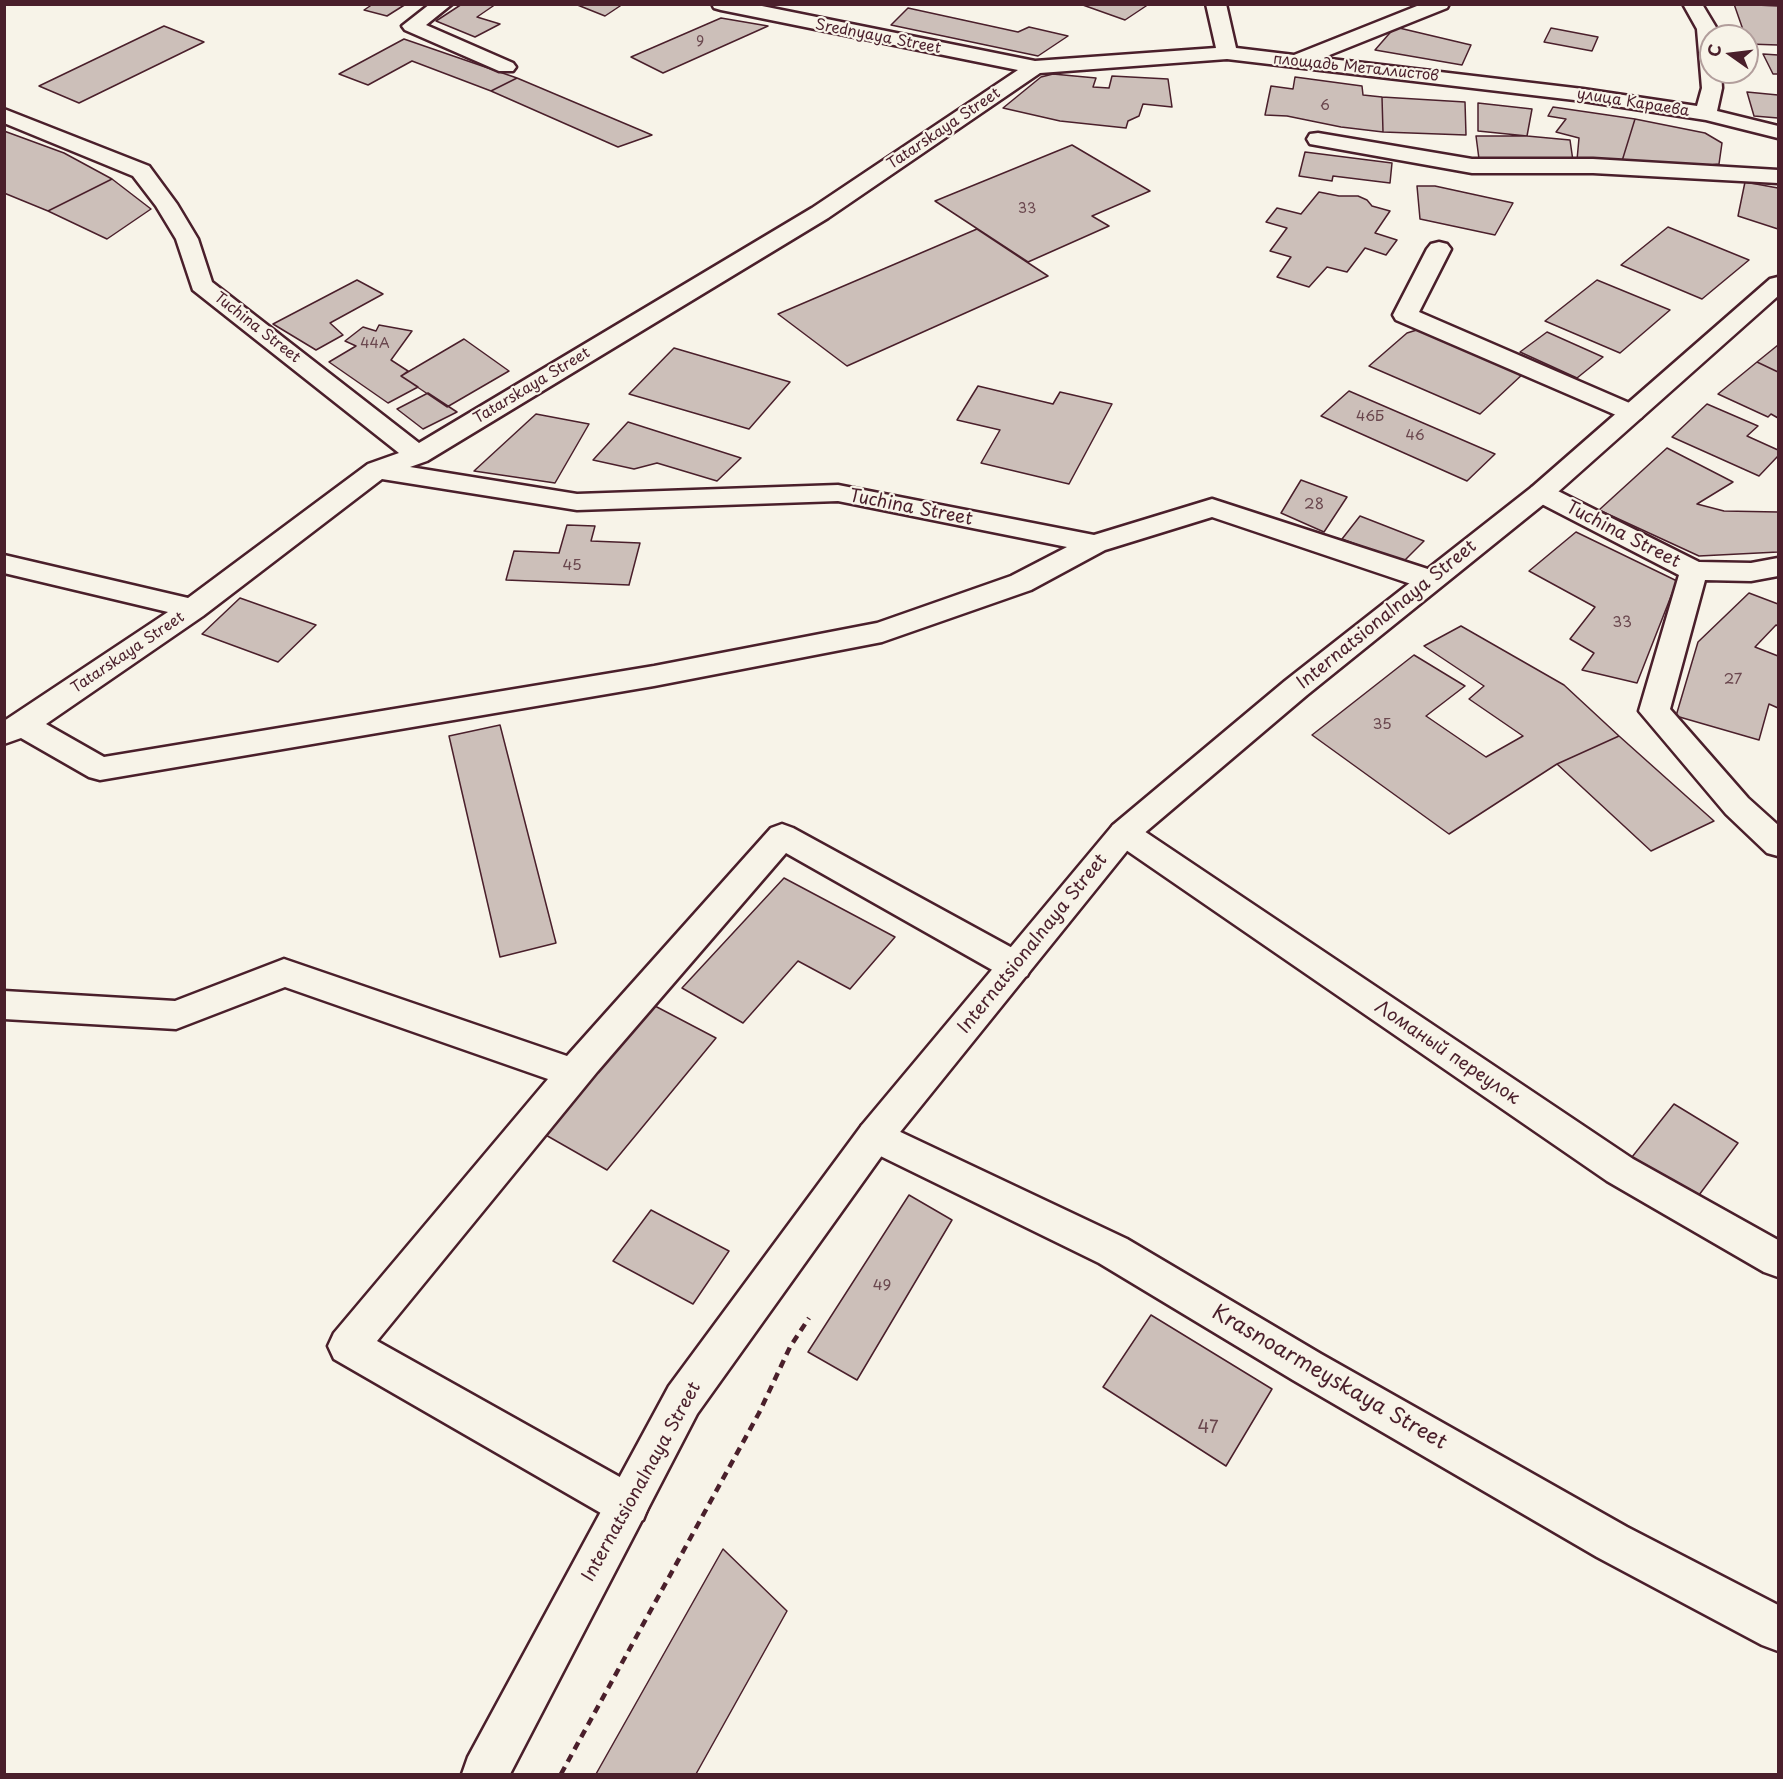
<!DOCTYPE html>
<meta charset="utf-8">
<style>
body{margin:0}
#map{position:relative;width:1783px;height:1779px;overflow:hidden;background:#f7f3e8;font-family:"Playpen Sans",sans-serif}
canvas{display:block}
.frame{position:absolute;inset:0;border:6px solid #4a1f2b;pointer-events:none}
.north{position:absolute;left:1699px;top:24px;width:60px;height:60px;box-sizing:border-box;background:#f7f3e8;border:2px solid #b29e9c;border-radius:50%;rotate:284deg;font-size:16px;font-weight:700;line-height:24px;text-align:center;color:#4a1f2b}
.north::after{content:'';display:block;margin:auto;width:21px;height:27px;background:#4a1f2b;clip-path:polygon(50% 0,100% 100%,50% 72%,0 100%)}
</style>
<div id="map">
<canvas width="1783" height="1779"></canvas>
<div class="frame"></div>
<div class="north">С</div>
</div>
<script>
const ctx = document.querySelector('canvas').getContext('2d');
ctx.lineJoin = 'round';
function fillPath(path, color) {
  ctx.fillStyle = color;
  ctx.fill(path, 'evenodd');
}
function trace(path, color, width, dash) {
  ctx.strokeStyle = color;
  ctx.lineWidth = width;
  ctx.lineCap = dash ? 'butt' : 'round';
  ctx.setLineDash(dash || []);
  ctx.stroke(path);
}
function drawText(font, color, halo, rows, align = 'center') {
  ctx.font = font + ' "Playpen Sans",sans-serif';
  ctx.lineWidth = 4.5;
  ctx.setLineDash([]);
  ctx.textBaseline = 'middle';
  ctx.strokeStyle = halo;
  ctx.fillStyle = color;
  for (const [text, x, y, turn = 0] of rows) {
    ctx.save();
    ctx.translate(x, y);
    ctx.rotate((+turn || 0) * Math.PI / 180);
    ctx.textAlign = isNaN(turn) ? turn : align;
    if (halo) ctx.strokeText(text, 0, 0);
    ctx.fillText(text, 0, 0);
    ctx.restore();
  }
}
const building = new Path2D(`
 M373,4H406L387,16L364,10Z
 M462,4H496L477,17L500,24L475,37L436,21Z
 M575,4H623L605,16Z
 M1080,4H1149L1125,20Z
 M1734,4L1778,6V45L1748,44Z
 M908,8L1018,32L1029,27L1068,36L1038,56L891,25Z
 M721,18L768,26L663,73L631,57Z
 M164,26L204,42L79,103L39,86Z
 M1395,27L1471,45L1462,65L1375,50Z
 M1551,28L1598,37L1592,51L1544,42Z
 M404,39L517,78L491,91L412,61L368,85L339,74Z
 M1763,54L1778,55V74H1773Z
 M1053,74L1096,78L1093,87L1109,88L1112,76L1168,79L1172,107L1143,104L1139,116L1128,121L1126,128L1060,121L1003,108L1041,77Z
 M1295,77L1362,86L1363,95L1382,97L1383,132L1341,127L1287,116L1265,115L1271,86L1293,89Z
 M517,78L652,135L618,147L491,91Z
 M1747,92L1778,95V118L1754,116Z
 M1382,97L1465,102L1466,135L1383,132Z
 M1478,103L1532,109L1527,136L1478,131Z
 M1553,107L1635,119L1622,161L1577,160L1579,138L1556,132L1566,119L1548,116Z
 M1635,119L1705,133L1722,143L1719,164L1710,165L1622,161Z
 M4,131L64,153L112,179L48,211L4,193Z
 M1476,136H1527L1570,140L1573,161L1479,159Z
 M1072,145L1150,191L1092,216L1109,226L1028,262L935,201Z
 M1305,152L1392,163L1390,183L1333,176L1332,181L1299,176Z
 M112,179L151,209L107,239L48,211Z
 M1745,182L1778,188V229L1738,216Z
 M1417,186H1435L1513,203L1495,235L1420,219Z
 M1319,192L1339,196H1358L1367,200L1372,206L1390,211L1375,233L1397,240L1386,255L1365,248L1347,272L1327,267L1309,287L1277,277L1291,257L1270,251L1287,228L1266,222L1277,208L1301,214Z
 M1668,227L1749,260L1702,299L1621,265Z
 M977,229L1048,276L847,366L778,314Z
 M357,280L383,294L330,323L343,335L316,350L273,324Z
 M1597,280L1670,310L1620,353L1545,321Z
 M379,325L412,331L391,360L408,371L401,376L418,387L388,403L329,362L356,346L345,341L363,327L376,331Z
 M1420,329L1525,372L1480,414L1369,366L1407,333Z
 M1547,332L1603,357L1577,378L1520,352Z
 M464,339L509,371L447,407L401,376Z
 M1778,345V372L1757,362Z
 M674,348L790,382L749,429L629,394Z
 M1757,362L1778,372V418L1771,414L1768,417L1718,394Z
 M978,386L1053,404L1060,392L1112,404L1069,484L981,463L1000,430L957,420Z
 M1349,391L1495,454L1467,481L1321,416Z
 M428,393L457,412L423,429L397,409Z
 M1707,404L1758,426L1747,436L1778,450V456L1759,476L1672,437Z
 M536,414L589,424L555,483L474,471Z
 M628,422L741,458L717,481L657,463L634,469L593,460Z
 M1667,448L1733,482L1697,504L1724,511L1778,512V552L1699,556L1599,510Z
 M1301,480L1347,497L1324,532L1281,513Z
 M1360,516L1424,541L1403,562L1342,539Z
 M567,525L595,526L591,541L640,543L629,585L506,580L514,551L559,553Z
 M1576,532L1677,581L1637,683L1582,670L1594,653L1570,639L1595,607L1529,571Z
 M1749,593L1778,604V626L1776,625L1755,647L1778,656V708L1769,704L1759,740L1676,716L1698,642Z
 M240,598L316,625L278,662L202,634Z
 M1461,626L1564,685L1619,736L1557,764L1449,834L1312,735L1414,655L1465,686L1426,716L1486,757L1523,736L1469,699L1484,686L1424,646Z
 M500,725L556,943L500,957L449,736Z
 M1619,736L1714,821L1651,851L1557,764Z
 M784,878L895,937L850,989L798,961L743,1023L682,988Z
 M655,1006L716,1038L607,1170L544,1134Z
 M1674,1104L1738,1143L1696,1199L1632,1157Z
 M909,1195L952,1220L857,1380L808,1352Z
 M651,1210L729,1251L693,1304L613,1261Z
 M1151,1315L1272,1389L1226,1466L1103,1387Z
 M723,1549L787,1611L696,1774H596Z`);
fillPath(building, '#ccbfb9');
trace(building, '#4a1f2b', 1.5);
const minor = new Path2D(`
 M430,4H452L426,25L513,63L516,67L513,71H499L405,30L402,26Z
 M712,4H752L1035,61L1216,48L1206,4H1226L1236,48L1294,55L1422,4H1449L1447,8L1322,58L1583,89L1697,106L1702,88L1697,29L1683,4H1702L1717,29V36H1711V72H1721L1722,88L1717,111L1778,126V138L1706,120L1583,101L1227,59L1040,73L828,218L427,461L410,467L577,494L838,485L1094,535L1212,499L1440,573L1444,580L1440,587L1430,589L1420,587L1212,517L1105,550L1031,590L882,642L654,686L100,780L89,777L21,738L4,744V721L168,612L4,573V555L188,598L368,464L399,453L193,290L176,239L156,206L133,176L4,123V109L149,166L177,204L198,239L212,282L419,443L812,208L1018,70L721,10L714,8ZM382,479L577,510L838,501L1067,547L1011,576L877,623L654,666L104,757L46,724L203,616Z
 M1318,133L1472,159H1593L1778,170V183L1593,173H1472L1310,144L1307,139L1310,134Z
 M1439,242L1447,244L1451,249L1419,312L1641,408L1645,413L1641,418L1632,421L1623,418L1396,320L1393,315L1427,249L1431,244Z
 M1541,485L1550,487L1699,562L1751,563L1778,558V576L1751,581L1705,580L1670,709L1748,798L1778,825V856L1767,853L1726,814L1639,711L1679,575L1532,499L1528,493L1532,487Z
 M1124,821L1135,825L1633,1159L1778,1240V1277L1764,1272L1607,1181L1113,841L1108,833L1113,825Z
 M782,824L793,828L1027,956L1032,966L1027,976L1015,980L1003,976L786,853L597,1072L377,1341L643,1490L649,1505L643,1520L628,1526L613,1520L334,1359L328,1346L334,1333L548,1079L285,987L176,1029L4,1019V991L175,1001L284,959L567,1056L771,828Z
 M875,1120L1127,1239L1321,1354L1627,1527L1778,1605V1651L1762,1645L1597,1557L1293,1380L1099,1263L862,1147L857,1136L862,1125Z`);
const major = new Path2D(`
 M1778,277V296L1550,499L1307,695L1135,841L888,1147L697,1414L510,1774H462L468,1757L669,1386L862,1125L1113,825L1285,681L1532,487L1770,279Z`);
trace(minor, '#4a1f2b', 5);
trace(major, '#4a1f2b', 5);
trace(new Path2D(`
 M561,1774L759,1413L790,1347L809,1318`), '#4a1f2b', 4.5, [8, 6]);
fillPath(minor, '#f7f3e8');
fillPath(major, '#f7f3e8');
drawText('14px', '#6a474e', null, [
 ["9",700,42],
 ["6",1325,106],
 ["33",1027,209],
 ["44А",375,344],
 ["46Б",1370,417],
 ["46",1415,436]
]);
drawText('15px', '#4a1f2b', '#f7f3e8', [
 ["Srednyaya Street",878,37,11],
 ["площадь Металлистов",1356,68,6],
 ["улица Караева",1633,103,9],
 ["Tatarskaya Street",944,129,-34],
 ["Tuchina Street",257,328,38],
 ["Tatarskaya Street",532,386,-31],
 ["Tatarskaya Street",128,653,-34]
]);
drawText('15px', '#6a474e', null, [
 ["28",1314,505],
 ["45",572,566],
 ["33",1622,623],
 ["27",1733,680],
 ["35",1382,725],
 ["49",882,1286]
]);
drawText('18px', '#4a1f2b', '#f7f3e8', [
 ["Tuchina Street",911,508,11],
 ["Tuchina Street",1623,535,27],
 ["Internatsionalnaya Street",1387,615,-39],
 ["Internatsionalnaya Street",1033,944,-51],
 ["Ломаный переулок",1447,1053,34],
 ["Internatsionalnaya Street",642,1482,-61]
]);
drawText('18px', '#6a474e', null, [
 ["47",1208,1428]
]);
drawText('21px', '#4a1f2b', '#f7f3e8', [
 ["Krasnoarmeyskaya Street",1329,1378,30]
]);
</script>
